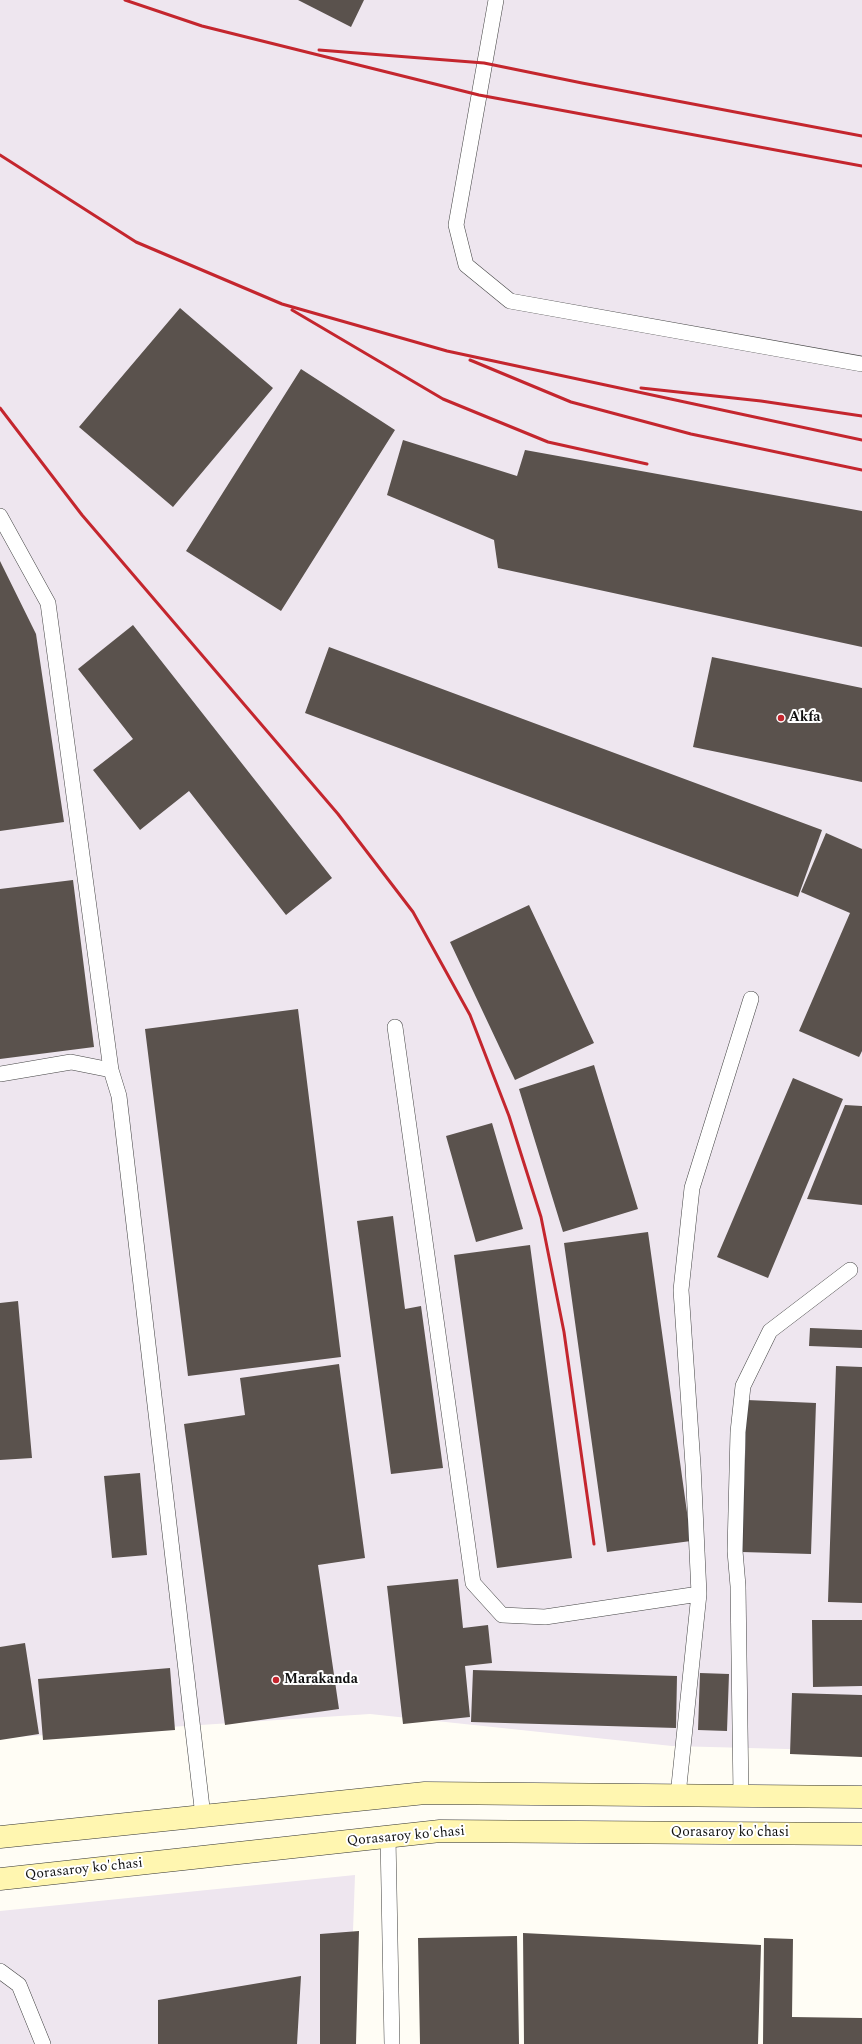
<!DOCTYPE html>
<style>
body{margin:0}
canvas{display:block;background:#fffdf5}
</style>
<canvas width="862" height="2044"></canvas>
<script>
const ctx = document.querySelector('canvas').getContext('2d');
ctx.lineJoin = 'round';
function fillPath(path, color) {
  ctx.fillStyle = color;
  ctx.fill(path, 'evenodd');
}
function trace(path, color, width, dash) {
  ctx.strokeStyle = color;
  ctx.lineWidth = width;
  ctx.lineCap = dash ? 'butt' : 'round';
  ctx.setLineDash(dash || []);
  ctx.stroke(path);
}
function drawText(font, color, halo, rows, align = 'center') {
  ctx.font = font + ' Spectral,serif';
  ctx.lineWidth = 4;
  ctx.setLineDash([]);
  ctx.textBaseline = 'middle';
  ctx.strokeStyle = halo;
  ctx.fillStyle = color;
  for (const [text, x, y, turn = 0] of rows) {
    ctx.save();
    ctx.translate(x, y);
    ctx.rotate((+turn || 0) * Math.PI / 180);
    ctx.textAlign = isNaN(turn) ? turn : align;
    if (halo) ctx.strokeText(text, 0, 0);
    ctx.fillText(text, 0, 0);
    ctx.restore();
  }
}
fillPath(new Path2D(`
 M0,0H862V1751L672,1746L370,1714L0,1738Z
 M355,1875L349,2044H0V1911Z`), '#eee6ef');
fillPath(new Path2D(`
 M298,0H364L351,27Z
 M180,308L273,388L173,507L79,427Z
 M301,369L395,430L281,611L186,551Z
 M403,440L517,476L525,450L862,511V647L498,568L494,540L387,495Z
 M0,561L36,634L64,822L0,831Z
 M133,625L332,878L286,915L189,791L140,830L93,770L133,739L78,669Z
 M329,647L822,830L798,897L305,713Z
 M712,657L862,688V782L693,747Z
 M826,833L862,849V1051L859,1057L799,1031L850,913L801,892Z
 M73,880L94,1047L0,1059V889Z
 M529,905L594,1043L515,1080L450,942Z
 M298,1009L341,1357L188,1376L145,1029Z
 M594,1065L638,1209L563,1232L519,1089Z
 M793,1078L843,1099L768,1278L717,1257Z
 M845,1105L862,1106V1205L807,1199Z
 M492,1123L523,1229L476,1242L446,1136Z
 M393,1216L405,1309L421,1306L443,1468L391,1474L357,1221Z
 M648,1232L691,1541L607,1552L564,1243Z
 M530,1245L572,1558L497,1568L454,1255Z
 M18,1301L32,1458L0,1460V1303Z
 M810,1328L862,1330V1348L809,1346Z
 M339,1364L365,1558L318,1565L339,1709L225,1725L184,1424L245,1415L240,1378Z
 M836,1366L862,1367V1603L828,1602Z
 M747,1400L816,1403L811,1554L742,1552Z
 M140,1473L147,1555L112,1558L104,1476Z
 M458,1579L463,1628L488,1625L492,1663L465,1666L470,1717L403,1724L387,1586Z
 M812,1620H862V1686L813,1687Z
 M25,1643L39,1734L0,1740V1647Z
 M170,1668L175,1730L43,1740L38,1679Z
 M473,1670L677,1676L676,1728L471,1722Z
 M700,1673L729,1674L727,1731L698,1730Z
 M792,1693L862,1695V1757L790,1754Z
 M359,1931L356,2044H320V1934Z
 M523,1933L761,1945L758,2044H524Z
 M517,1936L519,2044H420L418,1938Z
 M764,1938L793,1939L792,2017L862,2018V2044H763Z
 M301,1976L297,2044H158V2000Z`), '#5a524d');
const lane = new Path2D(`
 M496,0L456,225L466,265L510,301L862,364
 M0,516L48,603L111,1070
 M395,1027L473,1583L502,1615L545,1617L699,1594
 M0,1074L71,1062L111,1070L119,1096L203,1816
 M678,1795L699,1594L693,1465L681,1290L692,1188L751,999
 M741,1796L738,1586L735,1551L738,1432L743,1386L770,1331L850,1270
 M388,1837L392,2044
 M0,1971L19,1985L43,2044`);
const secondary = new Path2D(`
 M0,1837L425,1793L862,1797
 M0,1879L440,1831L862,1834`);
trace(lane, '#444', 16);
trace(secondary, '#333', 23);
trace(lane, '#fff', 15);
trace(secondary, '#fff6b0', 22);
trace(new Path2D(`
 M125,0L202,26L479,95L862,166
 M319,50L484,63L582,83L862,136
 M0,155L136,242L282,304L447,351L862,440
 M292,310L443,399L548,442L647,464
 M470,360L571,402L691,434L862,470
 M641,388L761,401L862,416
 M0,408L82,515L338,814L413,912L470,1015L509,1116L541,1217L564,1332L594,1544`), '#c4262e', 3);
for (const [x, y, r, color] of [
 [781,718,4,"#c4262e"],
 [276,1680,4,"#c4262e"]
]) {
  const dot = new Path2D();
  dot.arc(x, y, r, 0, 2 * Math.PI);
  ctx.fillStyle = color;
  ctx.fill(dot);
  trace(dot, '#fff', 1.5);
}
drawText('bold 14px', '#111', '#fff', [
 ["Akfa",789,718],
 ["Marakanda",284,1680]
], 'left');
drawText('14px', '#111', '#fff', [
 ["Qorasaroy ko'chasi",730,1833],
 ["Qorasaroy ko'chasi",406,1837,-5],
 ["Qorasaroy ko'chasi",84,1870,-6]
]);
</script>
